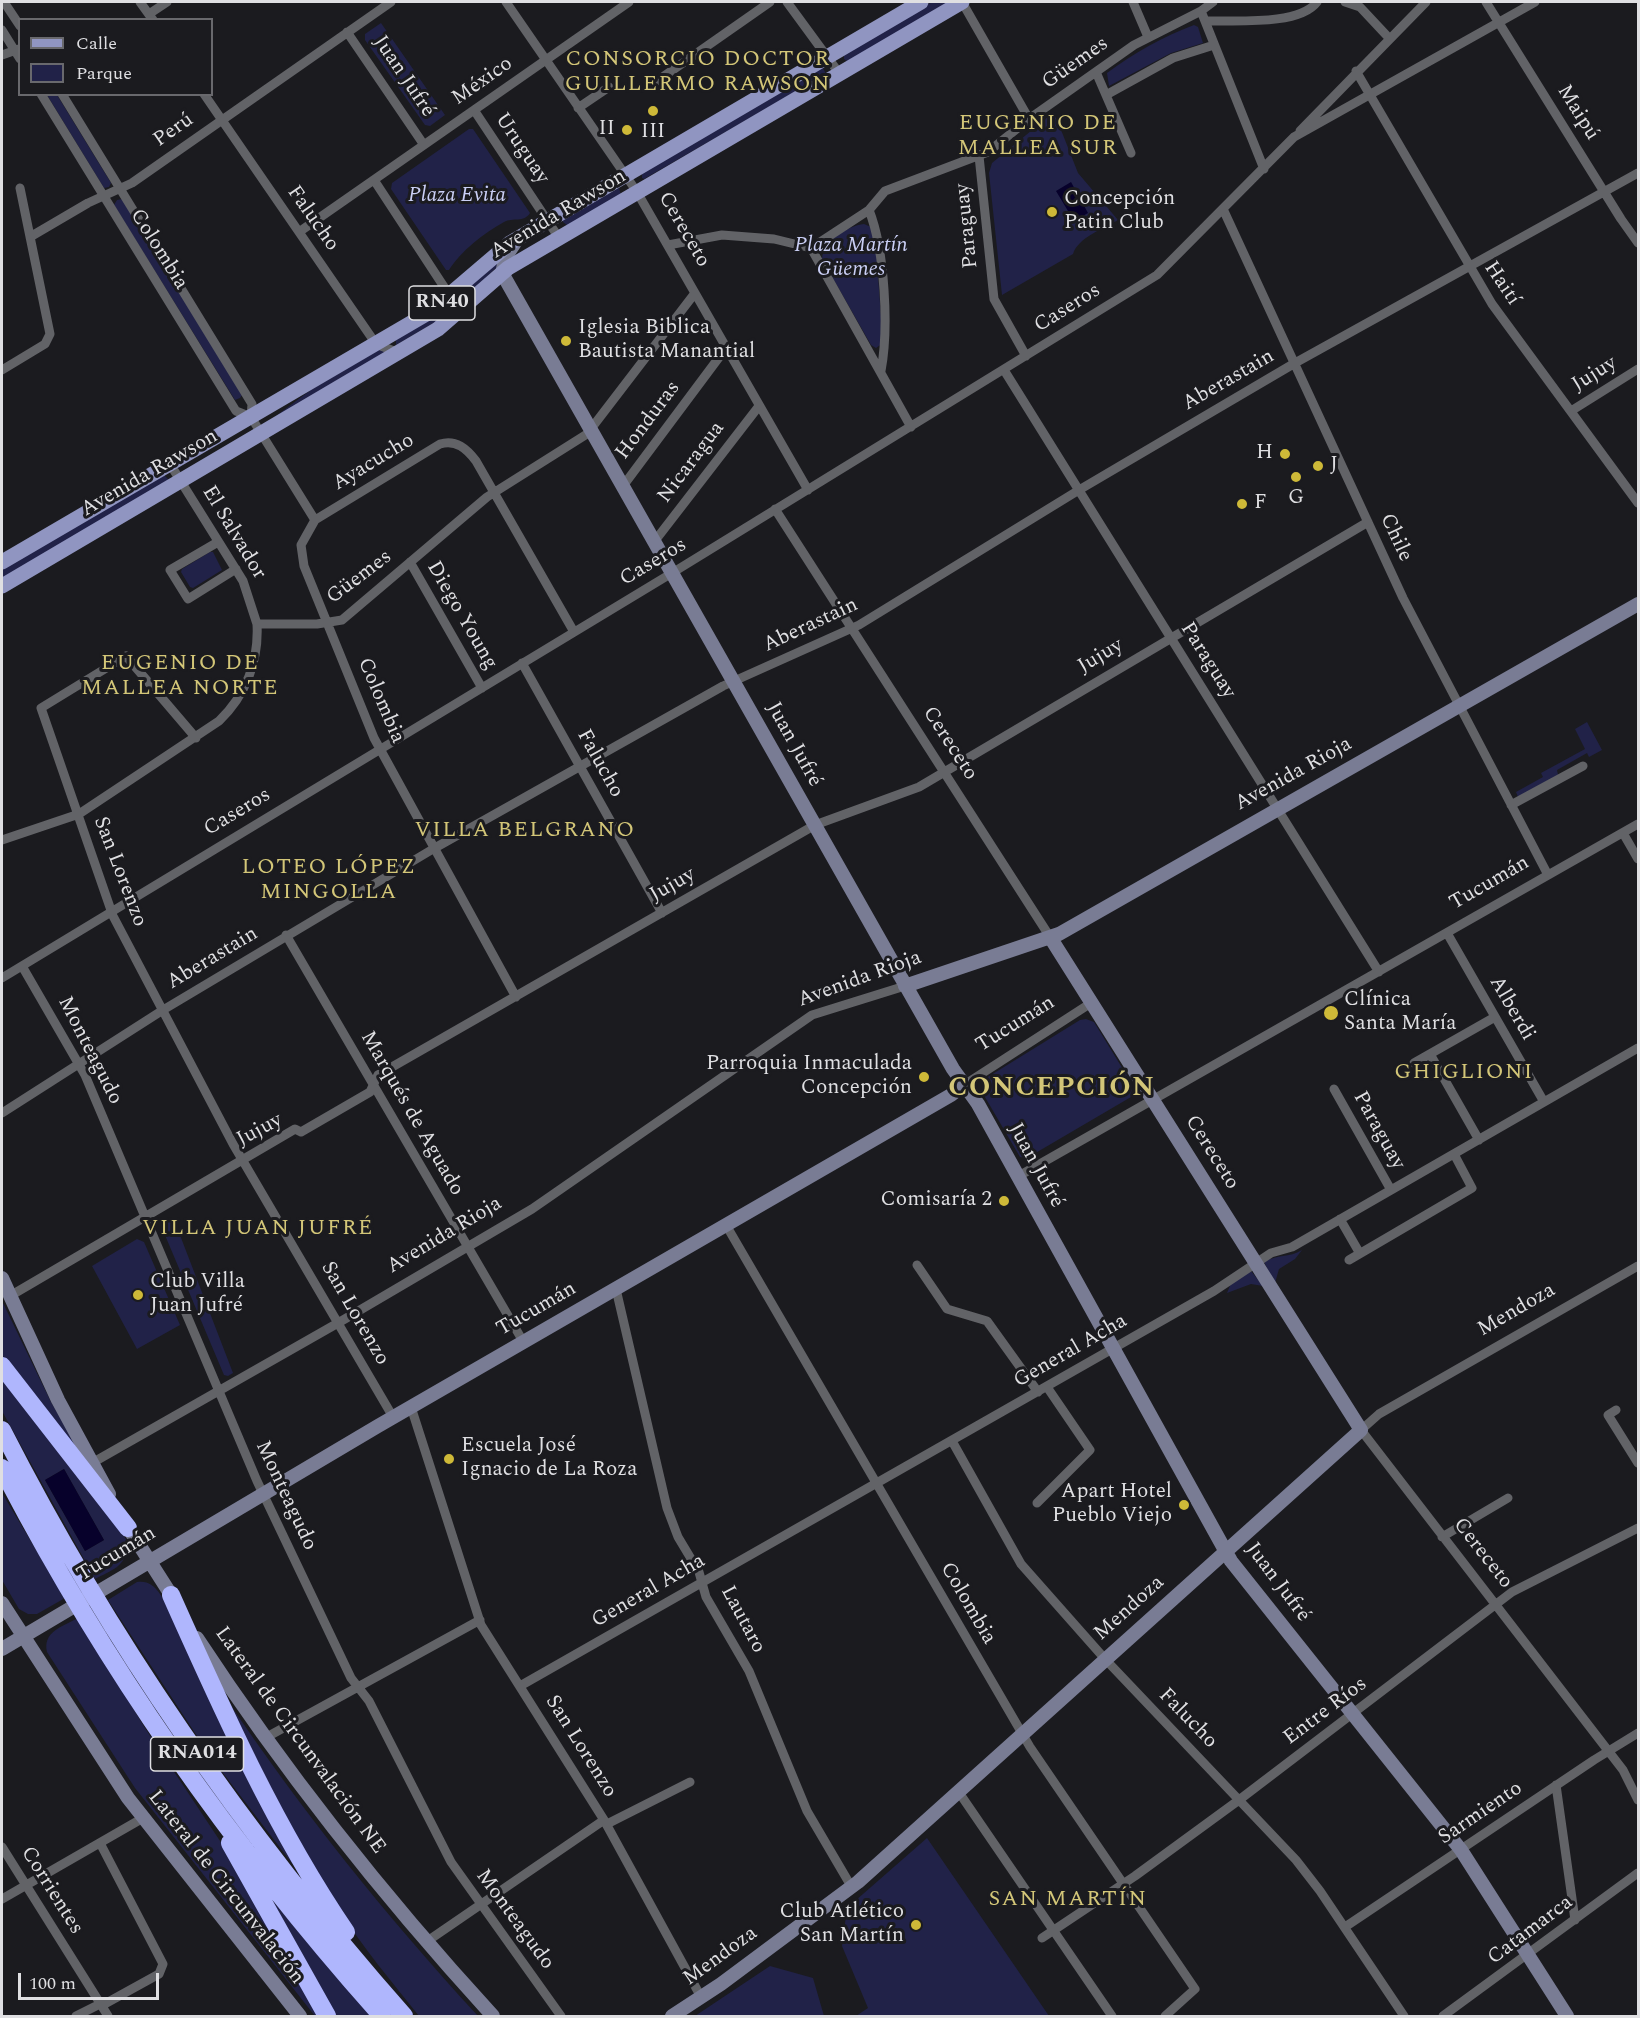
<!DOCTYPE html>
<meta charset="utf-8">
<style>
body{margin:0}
#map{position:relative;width:1640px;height:2018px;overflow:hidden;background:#1b1b1f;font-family:Spectral,serif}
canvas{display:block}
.frame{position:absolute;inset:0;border:3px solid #dfdfe2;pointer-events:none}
.legend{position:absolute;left:18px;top:18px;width:195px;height:78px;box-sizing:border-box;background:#1b1b1f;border:2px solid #69696d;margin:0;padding:8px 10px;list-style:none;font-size:18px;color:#dfdfe2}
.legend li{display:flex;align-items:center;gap:12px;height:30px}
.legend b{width:30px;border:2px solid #69696d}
.scale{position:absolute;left:18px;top:1973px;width:141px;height:27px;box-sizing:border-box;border:3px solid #dfdfe2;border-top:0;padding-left:8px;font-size:18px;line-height:21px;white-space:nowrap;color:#dfdfe2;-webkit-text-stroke:4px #1b1b1f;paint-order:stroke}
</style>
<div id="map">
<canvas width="1640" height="2018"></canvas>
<div class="frame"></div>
<ul class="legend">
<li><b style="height:8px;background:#9095c1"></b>Calle</li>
<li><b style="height:16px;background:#212248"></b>Parque</li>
</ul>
<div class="scale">100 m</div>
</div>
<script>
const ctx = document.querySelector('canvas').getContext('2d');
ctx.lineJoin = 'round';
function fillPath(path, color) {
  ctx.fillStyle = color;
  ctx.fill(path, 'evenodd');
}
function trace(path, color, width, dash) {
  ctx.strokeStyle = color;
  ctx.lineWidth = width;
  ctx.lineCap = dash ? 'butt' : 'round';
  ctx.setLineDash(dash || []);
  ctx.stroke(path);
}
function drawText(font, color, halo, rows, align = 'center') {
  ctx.font = font + ' Spectral,serif';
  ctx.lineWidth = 6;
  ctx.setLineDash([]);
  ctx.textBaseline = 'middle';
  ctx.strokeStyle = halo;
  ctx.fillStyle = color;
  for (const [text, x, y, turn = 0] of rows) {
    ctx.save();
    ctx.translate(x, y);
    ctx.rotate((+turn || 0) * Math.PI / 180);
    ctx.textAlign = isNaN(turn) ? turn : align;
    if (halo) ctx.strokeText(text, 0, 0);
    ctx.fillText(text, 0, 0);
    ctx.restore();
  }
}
fillPath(new Path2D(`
 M932,2H951L848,62L844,59V53Z
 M381,23L445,115L430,126L425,125L365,40V34Z
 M1194,25L1198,27L1203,43L1171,53L1109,86L1107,73C1134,53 1162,37 1194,25Z
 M822,66L826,74L644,179L642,178V172Z
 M47,95H57L111,183L109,187L104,188Z
 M1054,112L1078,173L1118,220C1102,229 1078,238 1073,254L1002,295L989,173L992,163Z
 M469,129H473L530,213C524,223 513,217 504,222C484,233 461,251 449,270H446L391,189L392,183Z
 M619,188L621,195L568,226L563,222V220Z
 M122,199L242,395L240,398L235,400L114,205L117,200Z
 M864,224L871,227L875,236L883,343L876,348L871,345L822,259C823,241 847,226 864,224Z
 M498,262L499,265L447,315L396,345V340L442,311Z
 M380,349L387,351L272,419L312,389Z
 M163,474L169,480L2,579V568Z
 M210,552H213L222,570L193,588L190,587L181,572L182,569Z
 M1587,722L1602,750L1589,757L1587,753L1557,770L1558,775L1518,797L1516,792L1543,777L1541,773L1585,749L1575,729Z
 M1086,1019L1094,1022L1132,1084L1131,1097L1027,1158L1020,1157L982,1092L983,1080L1080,1020Z
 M173,1217L233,1373L228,1376L224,1375L162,1228L163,1224Z
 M137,1239L144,1242L180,1325L137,1349L92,1266Z
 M1302,1250L1295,1259L1279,1269L1275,1283L1264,1262C1277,1254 1289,1258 1302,1250Z
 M1251,1271L1263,1286L1251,1284L1227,1293L1232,1281Z
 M2,1301L51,1402L77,1446L76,1449L2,1355Z
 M2,1376L118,1525L129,1545L125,1547C128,1566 110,1571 95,1579L2,1411ZM64,1469L104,1540L85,1551L45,1480Z
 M2,1493L65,1598L37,1614H28L19,1609L2,1580Z
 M137,1582C156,1579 162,1598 170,1612L307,1883L210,1756L108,1600Z
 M78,1618L145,1728L232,1859L323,2016H315L135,1788L47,1652C42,1632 63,1626 78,1618Z
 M225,1697C301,1810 386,1916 478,2016H419C392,1982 363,1948 340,1911C297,1842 262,1769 225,1697Z
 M927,1838L1049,2016H856L868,2008L842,1946L847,1908Z
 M261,1887L371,2016H333Z
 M770,1966L813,1978L824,2016H695Z`), '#212248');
fillPath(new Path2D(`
 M1071,182L1088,213L1074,221L1056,191Z
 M64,1469L104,1540L85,1551L45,1480Z`), '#07012b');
trace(new Path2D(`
 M4,2L20,26
 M140,2L153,20
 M506,2L637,192L808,490
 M787,2L839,73
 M962,2L1029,119
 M1133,2L1148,37
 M1345,2L1360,7L1389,38
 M1486,2L1621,219L1638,243
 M1201,11L1264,169
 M149,14L167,2
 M1205,21C1234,20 1299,26 1317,2
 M2,30L20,59
 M347,32L424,145
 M2,55L19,49
 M1356,71L1492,304L1638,503
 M1096,72L1131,153
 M657,81L770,2
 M41,94L236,411L251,417L315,520
 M62,94L252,404L251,417
 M204,94L376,344L399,353
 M1106,95L1173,58L1214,45
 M578,108L609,87
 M474,110L559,238
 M1300,131L1426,2
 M979,156L994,299L1026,356
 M374,180L450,296
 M1223,209L1403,598L1548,875
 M869,210C885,251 889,328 881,371
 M299,232L629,2
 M30,237L88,203L132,183L391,2
 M668,245L722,235L774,239L811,248L869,210L885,191L988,152L1029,119L1134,45L1201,11L1213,2
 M811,248L911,427
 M2,370L45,344L50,334L20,188
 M1004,370L1379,972
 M1571,411L1638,369
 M170,464L243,581L257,624
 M623,486L726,348
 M775,509L1050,937
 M218,542L170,570L188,599L236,569
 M654,542L759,406
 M410,562L482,688
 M522,663L662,913
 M196,738L126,656L41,708L113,916L233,1144L393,1417
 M1511,805L1583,766
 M1623,833L1638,859
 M2,840L79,814L219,721C246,695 259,661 257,624H317L342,620L487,497L587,434L695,293
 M1447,933L1544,1102
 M286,935L524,1343
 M22,966L85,1075L257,1481L351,1678L369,1701L451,1862L561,2016
 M2,978L672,573L1157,275L1294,137L1535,2
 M516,997L374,738L304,566L301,545L315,520L440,444C456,439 467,449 476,461L574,632
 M1430,1054L1479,1140
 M1414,1063L1495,1017
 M964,1085L1091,1003
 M1334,1089L1391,1190
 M2,1113L163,1010L433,849L723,686L859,625L1079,490L1295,363L1638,173
 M1017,1177L1638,824
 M1340,1219L1359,1252
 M726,1225L1030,1747L1195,1989L1165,2016
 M1349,1260L1472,1188L1454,1154
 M917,1265L947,1309L987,1321L1038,1392
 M1638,1266L1379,1414L1361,1430L1623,1770L1638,1800
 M616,1289L667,1508L678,1537L699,1572L706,1597L749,1671L807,1811L851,1886
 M10,1296L295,1129L301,1132L370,1092L378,1075L815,825L919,787L1368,522
 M411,1407L481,1625L604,1820L701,1997
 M1616,1410L1608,1415L1638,1463
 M952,1441L1021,1564L1105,1659L1296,1860L1320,1891L1404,2016
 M92,1463L338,1323L532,1209L812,1015L905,986
 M1037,1503L1090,1450L1047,1387
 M1442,1537L1508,1498
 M520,1686L1214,1291L1271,1253L1292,1247L1638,1048
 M265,1738L480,1620
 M1556,1785L1575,1920
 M958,1791L1112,2016
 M607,1824L690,1782
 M100,1843L163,1964L159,1974L101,2006
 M2,1847L108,2016
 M2,1899L143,1818
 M1345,1927L1594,1760L1638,1733
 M1042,1938L1135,1876L1239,1800L1512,1592L1638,1528
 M426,1942L604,1820
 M76,2016L100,2004
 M1443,2016L1638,1873`), '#626367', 9);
trace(new Path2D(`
 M516,241L506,256L502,273L953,1069L978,1104L1231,1561L1461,1850L1567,2016
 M905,986L1059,934L1638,604
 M2,1278L58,1400L109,1494
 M124,1521L175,1601
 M2,1603L128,1798L300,2016
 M197,1638C285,1772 385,1898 493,2016
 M2,1649L378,1426L951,1095L964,1085
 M672,2016L721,1984L858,1882L1361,1430L1050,937`), '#797c94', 14);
trace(new Path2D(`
 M2,562L428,313L510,243L921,2
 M2,586L438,329L508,268L962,2`), '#9095c1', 15);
trace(new Path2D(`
 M2,1366L128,1528
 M2,1430C110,1642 247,1838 404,2016
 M2,1468C104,1665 234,1850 382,2016
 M171,1595C221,1707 276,1830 346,1932
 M230,1843L327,2016`), '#afb6fd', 18);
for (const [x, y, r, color] of [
 [653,111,6,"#ceb938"],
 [627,130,6,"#ceb938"],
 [1052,212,6,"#ceb938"],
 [566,341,6,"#ceb938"],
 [1285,454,6,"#ceb938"],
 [1318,466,6,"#ceb938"],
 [1296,477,6,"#ceb938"],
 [1242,504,6,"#ceb938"],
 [1331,1013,8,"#ceb938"],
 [924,1077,6,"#ceb938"],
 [1004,1201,6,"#ceb938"],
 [138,1295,6,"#ceb938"],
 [449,1459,6,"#ceb938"],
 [1184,1505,6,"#ceb938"],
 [916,1925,6,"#ceb938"]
]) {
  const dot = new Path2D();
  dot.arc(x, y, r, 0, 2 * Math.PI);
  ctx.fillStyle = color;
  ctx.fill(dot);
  trace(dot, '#1b1b1f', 2);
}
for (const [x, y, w] of [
 [442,303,66],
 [197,1754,93]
]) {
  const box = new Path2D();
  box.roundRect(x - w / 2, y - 17, w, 34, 4.5);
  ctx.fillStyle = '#1b1b1f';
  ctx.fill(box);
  trace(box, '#dfdfe2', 1.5);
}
drawText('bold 20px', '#dfdfe2', null, [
 ["RN40",442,303],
 ["RNA014",197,1754]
]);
drawText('21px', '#dfdfe2', '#1b1b1f', [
 ["Güemes",1076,64,-35],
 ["Juan Jufré",403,77,56],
 ["México",483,82,-35],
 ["Maipú",1577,113,58],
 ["Perú",174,131,-35],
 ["Uruguay",521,149,56],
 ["Avenida Rawson",559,215,-31],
 ["Falucho",312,219,55],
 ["Paraguay",968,226,-96],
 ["Cereceto",683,230,60],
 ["Colombia",158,250,58],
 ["Haití",1501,284,56],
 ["Caseros",1068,309,-32],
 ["Jujuy",1595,375,-32],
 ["Aberastain",1229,381,-30],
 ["Honduras",649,421,-53],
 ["Ayacucho",374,463,-31],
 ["Nicaragua",692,463,-53],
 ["Avenida Rawson",150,474,-30],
 ["El Salvador",233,533,59],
 ["Chile",1395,538,65],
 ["Caseros",654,563,-31],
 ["Güemes",360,578,-37],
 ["Diego Young",461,616,60],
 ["Aberastain",811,626,-25],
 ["Jujuy",1101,657,-31],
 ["Paraguay",1207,661,58],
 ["Colombia",380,701,67],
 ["Cereceto",949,744,57],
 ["Juan Jufré",793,745,61],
 ["Falucho",599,764,61],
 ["Avenida Rioja",1294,775,-29],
 ["Caseros",238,813,-31],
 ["San Lorenzo",119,872,69],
 ["Tucumán",1490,884,-30],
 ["Jujuy",673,886,-30],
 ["Aberastain",213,959,-31],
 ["Avenida Rioja",860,980,-20],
 ["Alberdi",1511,1009,60],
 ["Tucumán",1016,1025,-32],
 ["Monteagudo",89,1051,63],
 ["Marqués de Aguado",411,1114,60],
 ["Jujuy",260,1131,-28],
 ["Paraguay",1378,1131,61],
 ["Cereceto",1211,1153,58],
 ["Juan Jufré",1035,1166,61],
 ["Avenida Rioja",445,1236,-31],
 ["Tucumán",537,1310,-30],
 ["Mendoza",1517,1311,-30],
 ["San Lorenzo",354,1314,60],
 ["General Acha",1071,1352,-30],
 ["Monteagudo",285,1496,65],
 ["Cereceto",1482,1554,52],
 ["Tucumán",117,1555,-31],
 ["Juan Jufré",1277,1583,53],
 ["General Acha",649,1592,-30],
 ["Colombia",967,1604,60],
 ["Mendoza",1130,1609,-42],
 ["Lautaro",742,1620,62],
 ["Entre Ríos",1326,1712,-37],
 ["Falucho",1187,1719,46],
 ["Lateral de Circunvalación NE",299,1741,54],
 ["San Lorenzo",580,1747,58],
 ["Sarmiento",1481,1814,-34],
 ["Lateral de Circunvalación",225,1888,52],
 ["Corrientes",51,1891,58],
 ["Monteagudo",514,1920,54],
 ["Catamarca",1531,1931,-37],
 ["Mendoza",721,1957,-36]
]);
drawText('21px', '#dfdfe2', '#1b1b1f', [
 ["II",615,130,"right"],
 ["III",653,133,"center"],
 ["Concepción",1064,200],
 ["Patin Club",1064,224],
 ["Iglesia Biblica",578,329],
 ["Bautista Manantial",578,353],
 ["H",1273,454,"right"],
 ["J",1330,466],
 ["G",1296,499,"center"],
 ["F",1254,504],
 ["Clínica",1344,1001],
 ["Santa María",1344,1025],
 ["Parroquia Inmaculada",912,1065,"right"],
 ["Concepción",912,1089,"right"],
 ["Comisaría 2",992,1201,"right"],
 ["Club Villa",150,1283],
 ["Juan Jufré",150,1307],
 ["Escuela José",461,1447],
 ["Ignacio de La Roza",461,1471],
 ["Apart Hotel",1172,1493,"right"],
 ["Pueblo Viejo",1172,1517,"right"],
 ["Club Atlético",904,1913,"right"],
 ["San Martín",904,1937,"right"]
], 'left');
drawText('italic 21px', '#cacff5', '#1b1b1f', [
 ["Plaza Evita",457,197],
 ["Plaza Martín",851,247],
 ["Güemes",851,271]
]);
ctx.letterSpacing = '1.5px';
drawText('22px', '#d3c678', '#1b1b1f', [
 ["CONSORCIO DOCTOR",698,61],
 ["GUILLERMO RAWSON",698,86],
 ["EUGENIO DE",1038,125],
 ["MALLEA SUR",1038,150],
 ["EUGENIO DE",180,665],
 ["MALLEA NORTE",180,690],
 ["VILLA BELGRANO",525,832],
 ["LOTEO LÓPEZ",329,869],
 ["MINGOLLA",329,894],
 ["GHIGLIONI",1464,1074],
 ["VILLA JUAN JUFRÉ",258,1230],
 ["SAN MARTÍN",1068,1901]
]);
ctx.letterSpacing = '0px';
ctx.letterSpacing = '1.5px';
drawText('bold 27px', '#d3c678', '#1b1b1f', [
 ["CONCEPCIÓN",1052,1090]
]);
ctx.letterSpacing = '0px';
</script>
